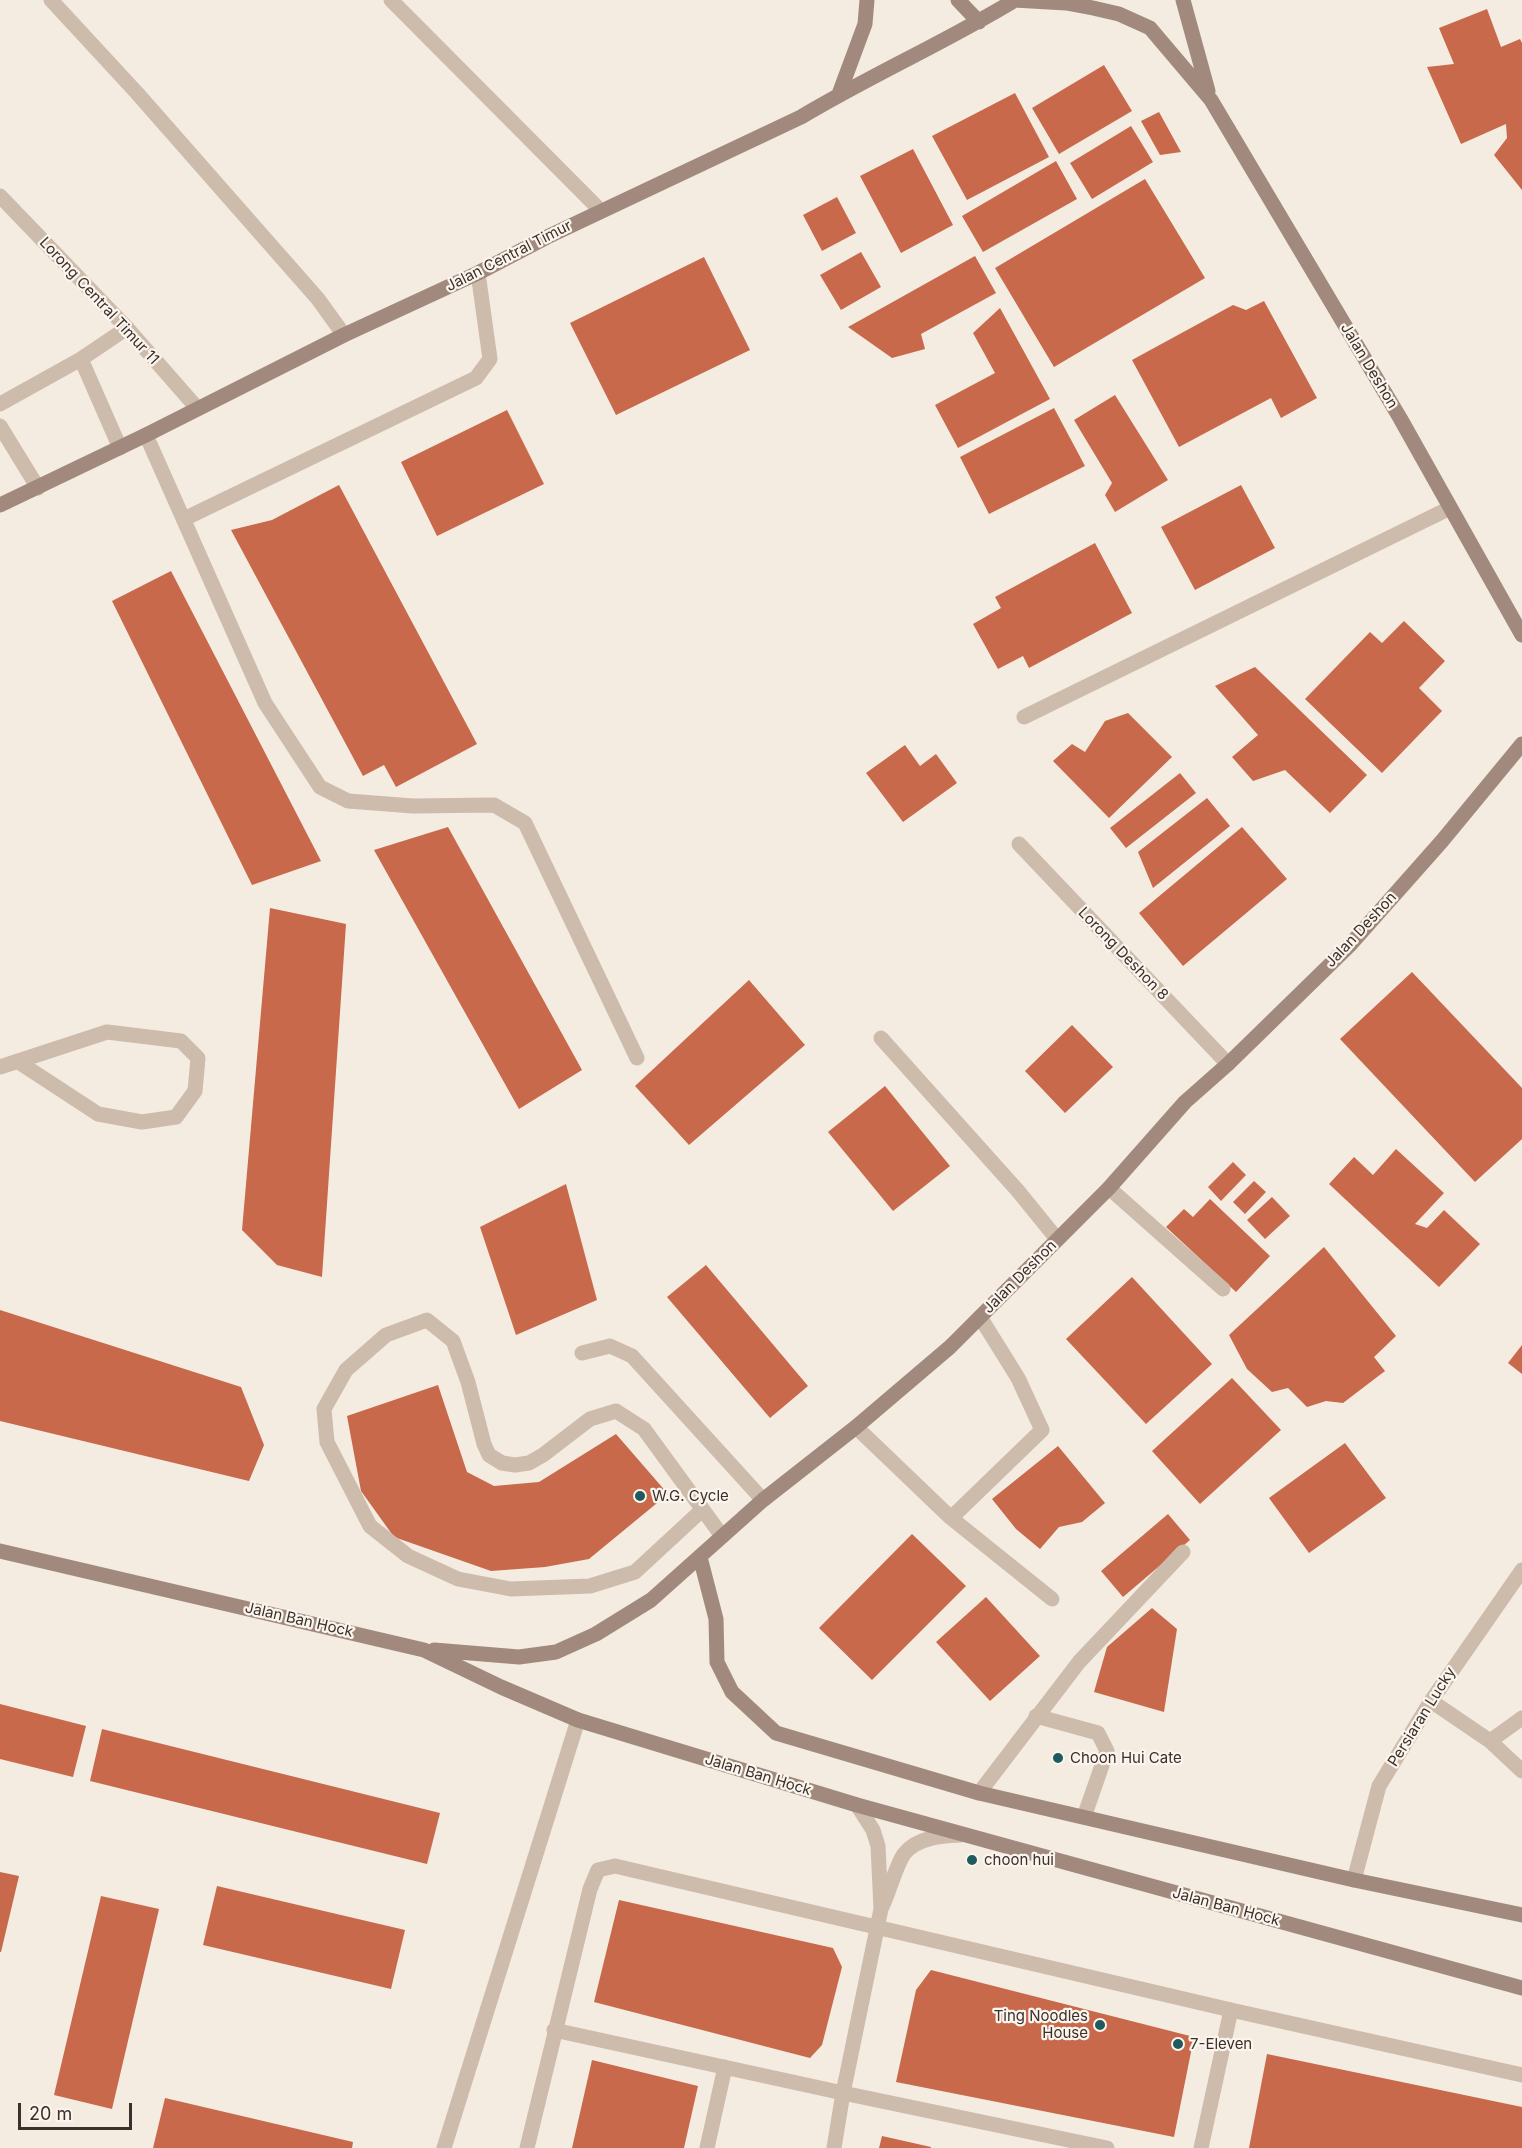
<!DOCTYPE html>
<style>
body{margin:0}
#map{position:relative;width:1522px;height:2148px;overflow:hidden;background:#f4ebe1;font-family:Inter,sans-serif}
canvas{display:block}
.scale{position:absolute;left:18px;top:2103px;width:114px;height:27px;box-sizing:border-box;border:3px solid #3b302b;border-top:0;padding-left:8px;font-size:18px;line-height:21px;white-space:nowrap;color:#3b302b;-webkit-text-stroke:4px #fbf5ee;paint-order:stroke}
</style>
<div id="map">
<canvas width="1522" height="2148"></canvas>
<div class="scale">20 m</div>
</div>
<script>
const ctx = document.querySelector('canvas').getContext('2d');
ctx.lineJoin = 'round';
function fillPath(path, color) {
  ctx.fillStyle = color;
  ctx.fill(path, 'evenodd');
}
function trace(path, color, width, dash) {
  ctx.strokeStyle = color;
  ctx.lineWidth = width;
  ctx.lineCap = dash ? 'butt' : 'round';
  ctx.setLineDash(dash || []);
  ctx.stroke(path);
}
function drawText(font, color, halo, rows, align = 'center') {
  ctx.font = font + ' Inter,sans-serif';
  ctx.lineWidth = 4.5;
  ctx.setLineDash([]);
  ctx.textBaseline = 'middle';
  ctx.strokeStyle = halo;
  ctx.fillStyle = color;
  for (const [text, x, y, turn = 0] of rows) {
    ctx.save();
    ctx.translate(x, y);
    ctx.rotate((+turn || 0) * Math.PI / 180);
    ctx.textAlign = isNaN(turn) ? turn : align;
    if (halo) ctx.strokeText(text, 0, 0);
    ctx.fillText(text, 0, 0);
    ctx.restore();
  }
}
fillPath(new Path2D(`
 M1487,9L1501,47L1520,39L1522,43V190L1494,155L1507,138L1506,124L1461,144L1427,67L1454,64L1439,28Z
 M1104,65L1132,111L1059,154L1032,108Z
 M1015,93L1049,157L967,200L932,136Z
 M1159,112L1181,152L1160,155L1141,121Z
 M1131,126L1153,162L1092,199L1070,163Z
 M913,149L953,225L901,253L860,176Z
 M1056,161L1077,199L983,252L962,216Z
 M1145,179L1205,278L1054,367L995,268Z
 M837,197L856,233L822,251L803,215Z
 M861,252L881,287L841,310L820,275Z
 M975,256L996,293L921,334L925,349L892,358L848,327Z
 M704,257L750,350L616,415L570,323Z
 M1264,301L1317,398L1281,418L1271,398L1179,447L1132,360L1233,305L1246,310Z
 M1000,308L1050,399L958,448L935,405L995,373L973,333Z
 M1115,395L1168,480L1115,512L1105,495L1112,483L1074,420Z
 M1054,408L1085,466L989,514L960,457Z
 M507,410L544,484L437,536L401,462Z
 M339,485L477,744L396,787L384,765L363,776L231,530L272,520Z
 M1241,485L1275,548L1195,590L1161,527Z
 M1095,543L1132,613L1029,668L1023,656L998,669L973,624L1001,608L995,597Z
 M171,571L321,861L252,885L112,601Z
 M1404,621L1445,661L1419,688L1442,711L1382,773L1305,699L1370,632L1382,643Z
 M1255,667L1367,775L1330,813L1285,770L1253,781L1232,757L1258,735L1215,686Z
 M1128,713L1172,757L1109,818L1053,761L1072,744L1085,752L1105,721Z
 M905,745L920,766L936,754L957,783L903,822L866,773Z
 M1180,773L1196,793L1126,848L1110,828Z
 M1207,798L1230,826L1153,888L1138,852Z
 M448,827L582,1070L519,1109L374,850Z
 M1242,827L1287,879L1183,966L1139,913Z
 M270,908L346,924L322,1277L277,1265L242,1230Z
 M1412,972L1522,1088V1139L1475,1182L1340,1039Z
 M749,980L805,1045L689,1145L635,1086Z
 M1072,1025L1113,1067L1065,1113L1025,1071Z
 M885,1086L950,1166L893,1211L828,1132Z
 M1396,1149L1444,1193L1415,1224L1427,1228L1444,1210L1480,1244L1439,1287L1329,1184L1354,1157L1373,1175Z
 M1233,1162L1246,1175L1221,1201L1208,1187Z
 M1254,1181L1266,1192L1245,1214L1233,1202Z
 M566,1184L597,1300L516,1335L480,1227Z
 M1272,1197L1290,1216L1265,1239L1247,1220Z
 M1210,1199L1270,1256L1236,1292L1166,1227L1184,1209L1193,1217Z
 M1324,1247L1396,1336L1374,1357L1385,1371L1343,1403L1326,1401L1307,1407L1288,1388L1272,1392L1247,1369L1229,1335Z
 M706,1265L808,1386L770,1418L667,1297Z
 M1132,1277L1212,1364L1146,1424L1066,1339Z
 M0,1310L241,1387L264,1445L249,1481L0,1421Z
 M1522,1345V1374L1508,1363Z
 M1232,1378L1281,1430L1200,1504L1152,1451Z
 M438,1385L467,1472L494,1486L539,1482L616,1434L668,1494L589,1559L545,1567L491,1571L394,1537L361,1491L347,1416Z
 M1345,1443L1386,1498L1309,1553L1269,1498Z
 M1058,1446L1105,1503L1082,1522L1059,1527L1040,1549L1016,1529L992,1499Z
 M1168,1514L1190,1540L1123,1597L1101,1571Z
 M912,1534L966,1586L872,1680L819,1628Z
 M986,1597L1040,1656L990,1701L936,1642Z
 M1152,1608L1177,1629L1164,1712L1094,1692L1107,1647Z
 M0,1704L86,1726L73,1777L0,1759Z
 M102,1729L440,1813L427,1864L90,1781Z
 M0,1872L19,1876L1,1952H0Z
 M217,1886L405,1930L391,1989L203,1945Z
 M101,1896L159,1909L112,2109L54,2095Z
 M619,1900L833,1948L842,1967L822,2045L810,2058L594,2002Z
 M931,1970L1194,2037L1174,2137L896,2082L916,1990Z
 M1267,2054L1522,2107V2148H1249Z
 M592,2060L698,2086L684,2148H572Z
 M165,2098L353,2142L352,2148H153Z
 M882,2136L931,2147V2148H879Z`), '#c8694b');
trace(new Path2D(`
 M51,0L137,93L318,299L344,335
 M391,0L601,211
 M81,359L120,448
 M0,404L81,359L127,328
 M0,426L38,488
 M146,435L265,703L320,787L348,801L413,806L494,805L525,823L637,1058
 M184,519L476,378L490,359L478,273
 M881,1038L1018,1191L1057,1239
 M0,1067L107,1032L181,1041L198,1058L195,1091L176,1117L142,1122L98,1114L17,1061
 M1109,1188L1223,1289
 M582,1353L610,1346L632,1356L763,1500
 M856,1427L951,1518L1052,1599
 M702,1510L635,1572L590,1586L511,1589L458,1579L408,1556L370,1526L327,1442L324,1409L346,1370L386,1335L427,1320L453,1341L468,1382L484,1444L489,1455L502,1463L515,1465L529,1463L543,1455L590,1419L616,1411L644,1429L722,1536
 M951,1518L1042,1430L1018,1378L980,1317
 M1431,1701L1490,1741L1522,1718
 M1036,1716L1098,1733L1107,1751L1084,1817
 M1490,1741L1522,1771
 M554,2030L843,2093L1107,2148
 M707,2148L725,2067
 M1201,2148L1231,2010`), '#cdbbac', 15);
trace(new Path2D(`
 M0,196L127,328L197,408
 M1024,717L1450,508
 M1019,844L1228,1064
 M979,1793L1079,1662L1183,1552
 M1354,1880L1379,1786L1431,1701L1522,1570
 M882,1907C889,1893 896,1865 904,1854C917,1837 942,1836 961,1835
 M444,2148L578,1720
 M527,2148L590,1889L598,1870L615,1866L1231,2010L1522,2075
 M834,2148L843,2093L881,1909L878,1846L873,1830L857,1805`), '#cdbbac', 15);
trace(new Path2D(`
 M958,0L979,22
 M1014,0L1066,3L1093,8L1119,14L1150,28L1211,100L1400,418L1522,635
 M1183,0L1208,91
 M839,94L865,24L867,0
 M0,505L146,435L344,335L478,273L547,237L801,117C871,75 946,42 1015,0
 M0,1551L424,1650L501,1687L578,1720L857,1805L1522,1988
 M700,1557L716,1619L717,1662L732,1692L776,1733L979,1793L1354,1880L1522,1915
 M434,1650L519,1657L556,1652L596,1634L651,1600L763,1500L856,1427L950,1347L1109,1188L1185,1102L1228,1064L1349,946L1442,841L1522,744`), '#a18a7d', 15);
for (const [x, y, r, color] of [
 [640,1496,6,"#1f5a5e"],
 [1058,1758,6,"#1f5a5e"],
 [972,1860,6,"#1f5a5e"],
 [1100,2025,6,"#1f5a5e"],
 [1178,2044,6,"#1f5a5e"]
]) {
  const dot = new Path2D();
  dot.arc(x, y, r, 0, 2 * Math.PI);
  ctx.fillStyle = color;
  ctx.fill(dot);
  trace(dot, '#fbf5ee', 2);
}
drawText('15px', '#3b302b', '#fbf5ee', [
 ["Jalan Central Timur",509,256,-27],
 ["Lorong Central Timur 11",99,301,47],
 ["Jalan Deshon",1369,366,59],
 ["Jalan Deshon",1361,930,-47],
 ["Lorong Deshon 8",1123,954,46],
 ["Jalan Deshon",1020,1277,-45],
 ["Jalan Ban Hock",299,1620,13],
 ["Persiaran Lucky",1422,1717,-58],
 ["Jalan Ban Hock",758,1775,17],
 ["Jalan Ban Hock",1226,1907,15]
]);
drawText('15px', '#3b302b', '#fbf5ee', [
 ["W.G. Cycle",652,1496],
 ["Choon Hui Cate",1070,1758],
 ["choon hui",984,1860],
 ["Ting Noodles",1088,2016,"right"],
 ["House",1088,2033,"right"],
 ["7-Eleven",1190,2044]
], 'left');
</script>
